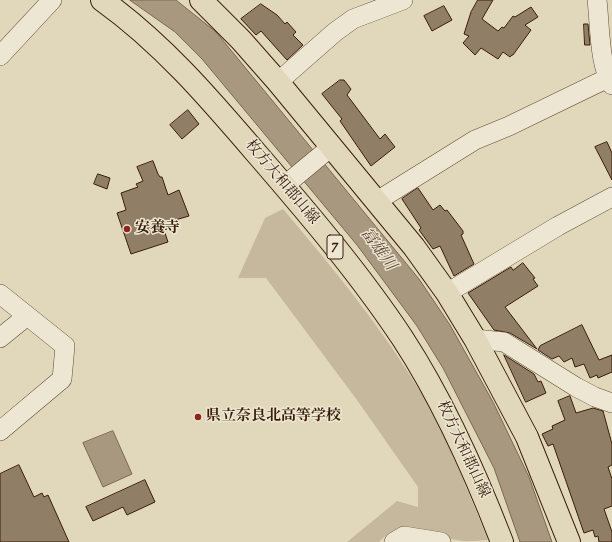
<!DOCTYPE html>
<meta charset="utf-8">
<style>
body{margin:0}
canvas{display:block;background:#e1d8bc}
</style>
<canvas width="612" height="542"></canvas>
<script>
const ctx = document.querySelector('canvas').getContext('2d');
ctx.lineJoin = 'round';
function fillPath(path, color) {
  ctx.fillStyle = color;
  ctx.fill(path, 'evenodd');
}
function trace(path, color, width, dash) {
  ctx.strokeStyle = color;
  ctx.lineWidth = width;
  ctx.lineCap = dash ? 'butt' : 'round';
  ctx.setLineDash(dash || []);
  ctx.stroke(path);
}
function drawText(font, color, halo, rows, align = 'center') {
  ctx.font = font + ' "Sorts Mill Goudy","Noto Serif JP",serif';
  ctx.lineWidth = 3;
  ctx.setLineDash([]);
  ctx.textBaseline = 'middle';
  ctx.strokeStyle = halo;
  ctx.fillStyle = color;
  for (const [text, x, y, turn = 0] of rows) {
    ctx.save();
    ctx.translate(x, y);
    ctx.rotate((+turn || 0) * Math.PI / 180);
    ctx.textAlign = isNaN(turn) ? turn : align;
    if (halo) ctx.strokeText(text, 0, 0);
    ctx.fillText(text, 0, 0);
    ctx.restore();
  }
}
fillPath(new Path2D(`
 M283,209C333,268 383,329 423,396C449,440 468,493 488,540C480,540 471,542 463,541C436,538 400,518 379,542H347L397,501L418,507V487L357,400L266,278H238L265,218Z`), '#c5b89d');
const water = new Path2D(`
 M130,0H176L216,32L419,279L450,325L493,402L529,477L552,542H520L494,468L443,368L417,326L357,245L202,59L175,32Z
 M113,431L132,474L103,487L83,443Z`);
fillPath(water, '#a8987f');
trace(water, '#7c674f', 1);
const building = new Path2D(`
 M478,0H493L482,19L498,31L502,27L504,28L513,16L515,17L531,7L538,17L525,25L531,30L513,55H512L510,57L503,52L498,59L481,48L475,55L463,43L469,36L464,34L471,12Z
 M261,4L277,15L285,24L287,22L296,32L293,35L303,45L287,60L261,31L256,35L241,19Z
 M444,6L452,20L432,31L424,16Z
 M584,24H588L590,45H585Z
 M340,80H344L351,89L347,95L380,139L385,134L395,147L371,166L340,121L342,119L322,94Z
 M188,110L199,124L182,139L170,125Z
 M607,142L612,153V180L595,147Z
 M153,161L158,174L160,177H162L168,195L179,190L189,216L165,223L167,229L164,230L168,242L131,254L117,213L126,210L121,193L138,187L136,184L143,181L137,167Z
 M98,174L110,178L107,189L94,184Z
 M418,188L433,210L440,205L445,211L447,210L463,231V234L461,235L474,264L454,276L440,246L433,249L419,230L421,228L402,199Z
 M523,263L535,278L533,279L538,286L505,307L537,349L510,333L494,330L468,293L511,267L513,270Z
 M582,325L599,360L612,355V372L598,378L597,375L590,378L584,364L575,367L572,358L564,362L559,356L552,359L538,350L540,346Z
 M504,355L534,374L538,382L541,381L546,393L526,402Z
 M570,396L576,413L593,408L603,411L612,444V465L608,467L612,479V506L604,509L612,532V542H599L598,536L595,537L593,530L584,533L553,444L548,446L542,434L553,429L552,426L565,420L558,401Z
 M19,465L34,497L42,493L44,497L48,495L69,542H0V474Z
 M145,480L155,502L127,515L123,507L93,521L86,507Z`);
fillPath(building, '#917e66');
trace(building, '#3a1d08', 1);
const minor = new Path2D(`
 M597,0C600,24 599,65 612,85
 M0,56L52,0
 M278,82L335,32L353,19L403,0
 M284,186L331,147
 M377,201L475,140L509,126L608,78
 M447,293L558,226L612,197
 M0,294L65,346L62,379L0,431
 M0,338L27,316
 M475,339L504,342L576,387L595,397L612,403
 M394,542L404,536L441,542`);
const major = new Path2D(`
 M102,0C162,43 209,98 257,154C308,213 360,274 403,339C444,402 475,472 502,542
 M201,0L241,40L278,82L414,247L447,293L475,339L527,437L569,542`);
trace(minor, '#644c35', 20);
trace(major, '#3a1d08', 24);
trace(minor, '#ece6d3', 19);
trace(major, '#e1d8bc', 22);
for (const [x, y, r, color] of [
 [127,229,4,"#8f2418"],
 [198,417,4,"#8f2418"]
]) {
  const dot = new Path2D();
  dot.arc(x, y, r, 0, 2 * Math.PI);
  ctx.fillStyle = color;
  ctx.fill(dot);
  trace(dot, '#ece6d3', 1.5);
}
for (const [x, y, w] of [
 [335,247,16]
]) {
  const box = new Path2D();
  box.roundRect(x - w / 2, y - 12, w, 24, 3);
  ctx.fillStyle = '#ece6d3';
  ctx.fill(box);
  trace(box, '#3a1d08', 1);
}
drawText('bold 14px', '#3a1d08', null, [
 ["7",335,247]
]);
drawText('15px', '#3a1d08', '#ece6d3', [
 ["枚方大和郡山線",281,183,50],
 ["枚方大和郡山線",462,450,65]
]);
drawText('bold 15px', '#3a1d08', '#ece6d3', [
 ["安養寺",135,229],
 ["県立奈良北高等学校",206,417]
], 'left');
drawText('italic 16px', '#604832', '#ece6d3', [
 ["富雄川",377,250,54]
]);
</script>
